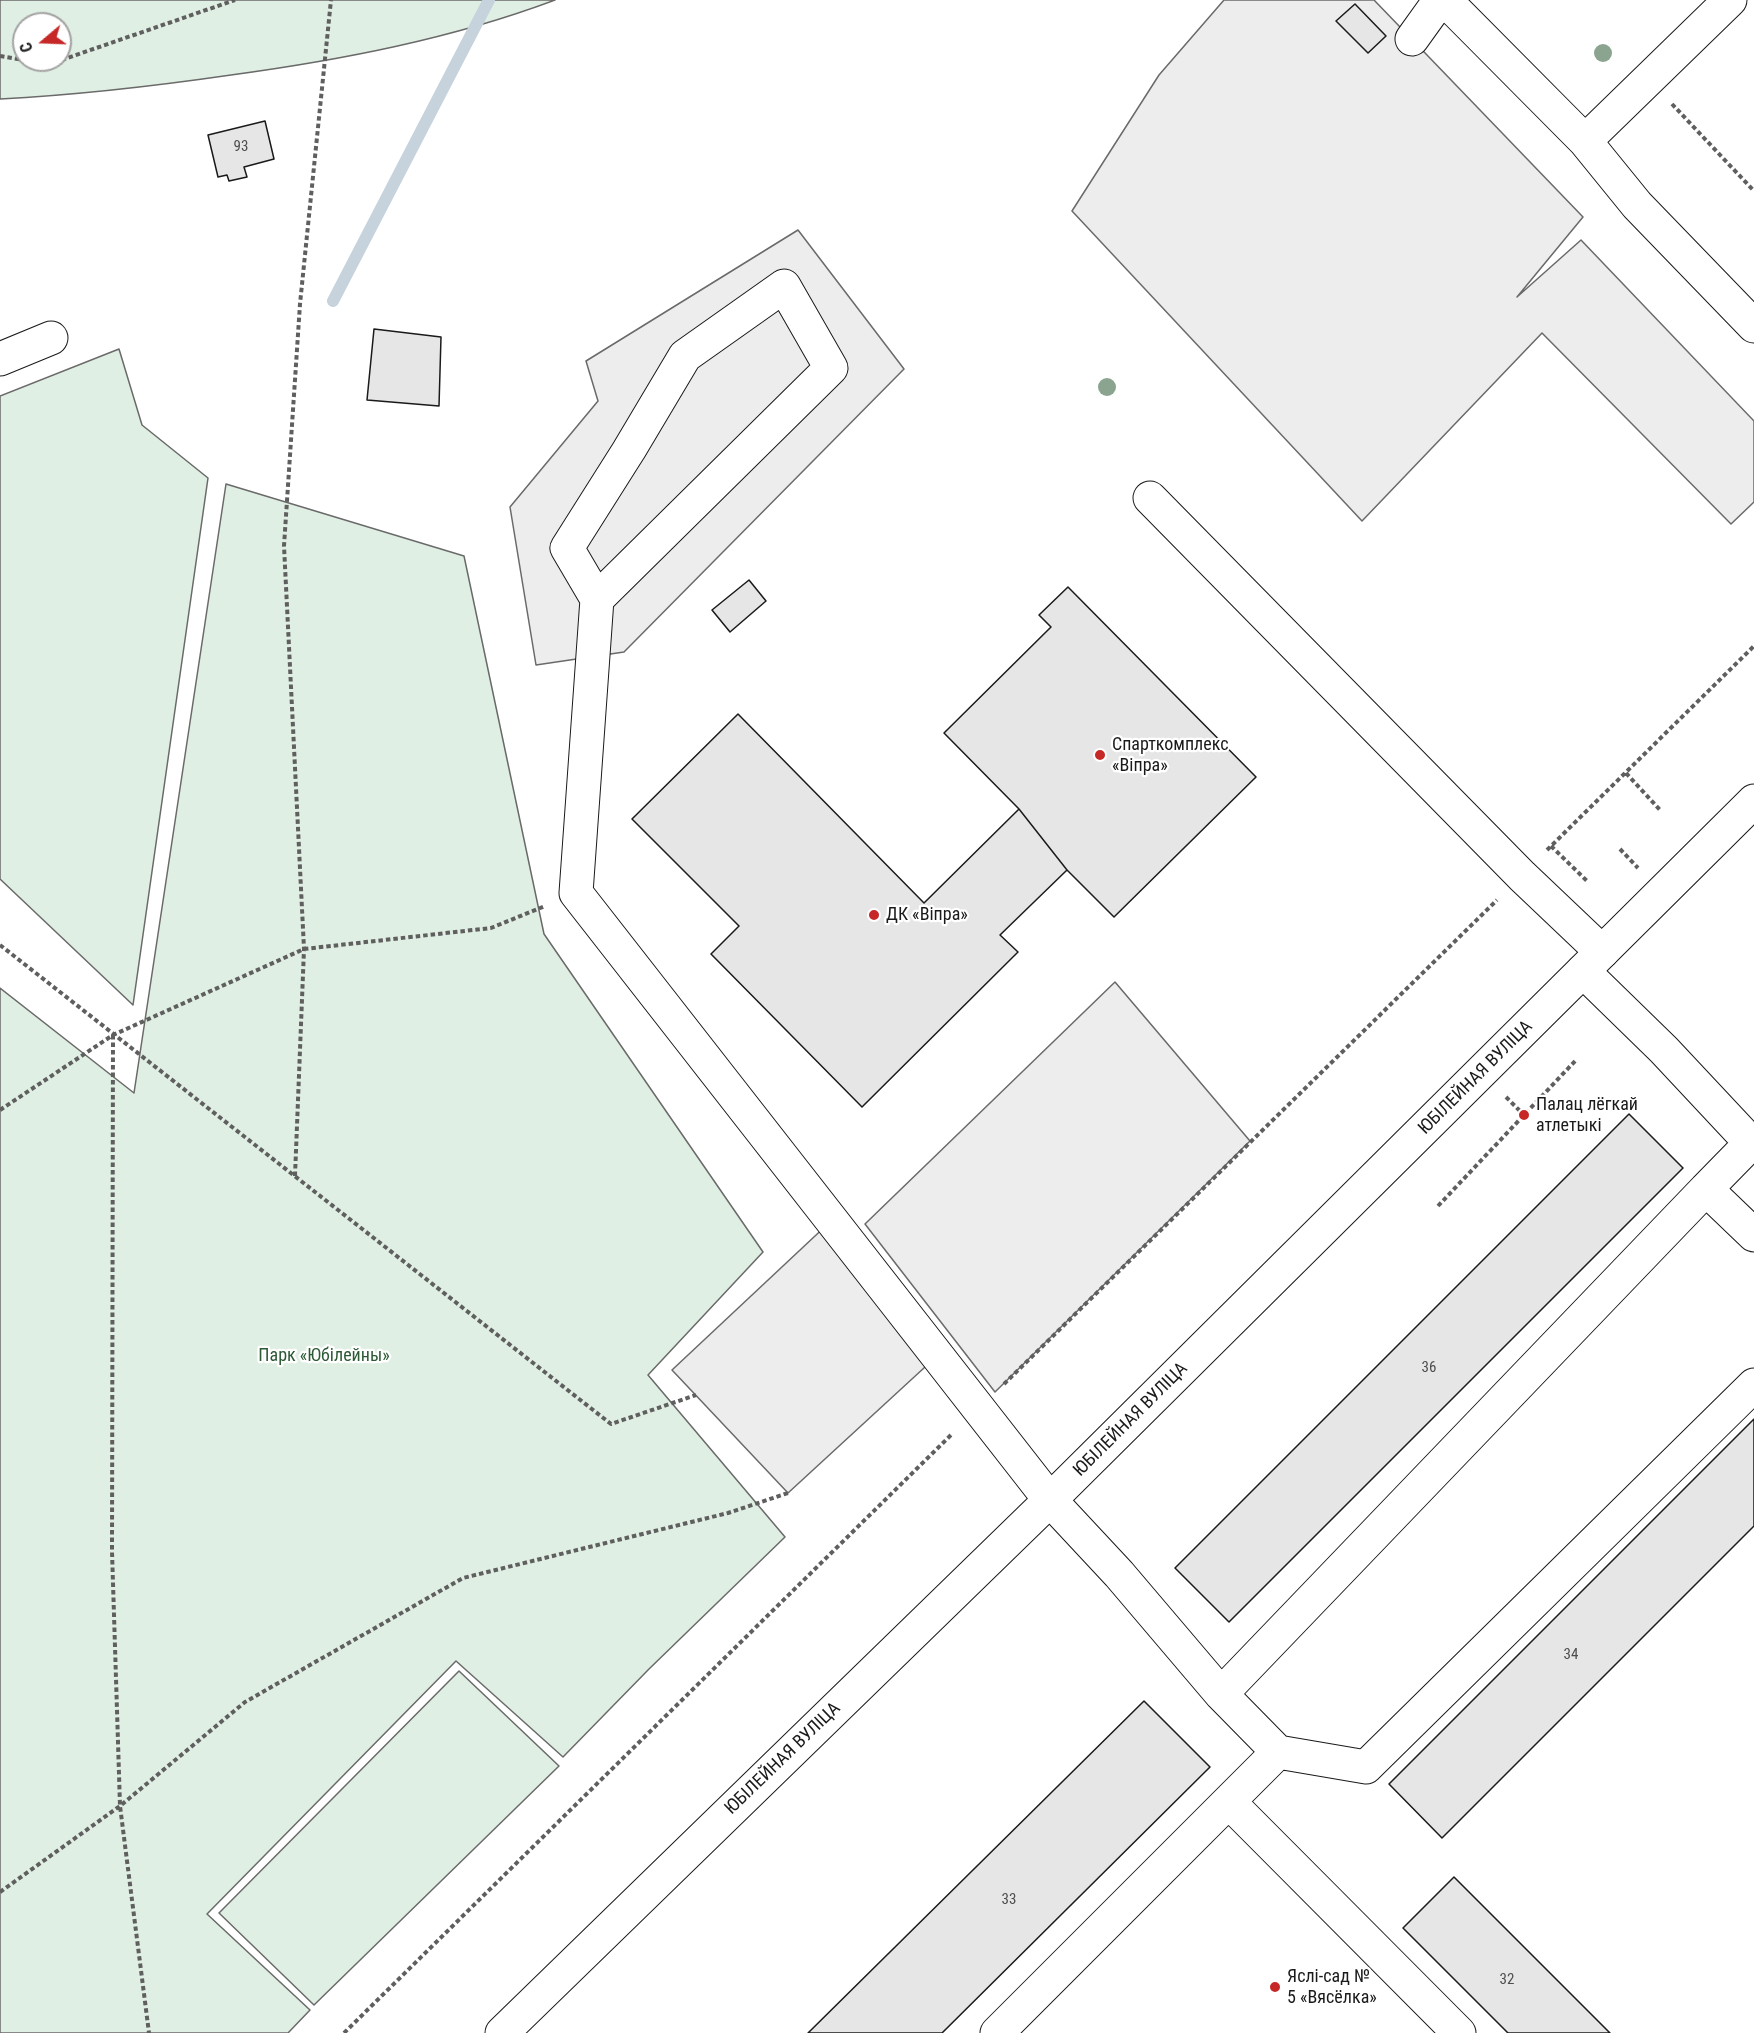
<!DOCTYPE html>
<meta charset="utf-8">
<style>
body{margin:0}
#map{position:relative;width:1754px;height:2033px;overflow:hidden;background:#fff;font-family:"Roboto Condensed",sans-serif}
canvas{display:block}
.north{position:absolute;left:12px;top:12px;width:60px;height:60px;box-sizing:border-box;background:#fff;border:2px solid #a3a3a3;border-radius:50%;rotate:251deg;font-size:16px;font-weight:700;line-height:24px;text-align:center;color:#1a1a1a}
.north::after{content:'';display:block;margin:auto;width:21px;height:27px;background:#c62828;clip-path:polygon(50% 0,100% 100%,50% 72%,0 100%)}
</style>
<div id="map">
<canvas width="1754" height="2033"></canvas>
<div class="north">С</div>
</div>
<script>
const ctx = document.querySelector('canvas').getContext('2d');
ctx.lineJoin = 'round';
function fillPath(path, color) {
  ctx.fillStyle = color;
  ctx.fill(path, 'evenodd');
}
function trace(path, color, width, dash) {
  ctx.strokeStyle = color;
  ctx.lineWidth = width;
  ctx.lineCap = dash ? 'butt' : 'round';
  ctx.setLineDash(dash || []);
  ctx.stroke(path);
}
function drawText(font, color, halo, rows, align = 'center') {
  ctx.font = font + ' "Roboto Condensed",sans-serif';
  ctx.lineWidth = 4.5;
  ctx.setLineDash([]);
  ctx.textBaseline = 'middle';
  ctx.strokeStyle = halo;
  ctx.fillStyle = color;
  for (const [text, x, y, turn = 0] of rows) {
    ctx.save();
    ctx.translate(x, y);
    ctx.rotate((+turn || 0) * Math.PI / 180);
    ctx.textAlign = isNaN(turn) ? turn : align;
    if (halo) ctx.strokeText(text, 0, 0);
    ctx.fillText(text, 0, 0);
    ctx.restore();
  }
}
const green = new Path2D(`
 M0,0H555C451,39 341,60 231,75C155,86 77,95 0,99ZM24,24H60V60H24Z
 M119,349L142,425L208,478L133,1005L0,879V396Z
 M226,484L464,556L544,934L763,1252L648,1375L785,1537L649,1669L563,1757L456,1661L207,1914L310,2010L288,2033H0V988L134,1093Z
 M459,1671L559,1766L314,2005L219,1913Z`);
fillPath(green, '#e0efe3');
trace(green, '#6a6a6a', 1.5);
const parking = new Path2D(`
 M1224,0H1374L1583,217L1517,297L1581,240L1754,421V502L1731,524L1542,333L1362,521L1072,211L1159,75Z
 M798,230L904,369L624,652L536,665L510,507L598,401L586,361Z
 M1115,982L1250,1141L995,1392L865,1224Z
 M831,1221L937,1356L788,1493L672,1370Z`);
fillPath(parking, '#ededed');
trace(parking, '#6a6a6a', 1.5);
trace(new Path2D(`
 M333,301L489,0`), '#c6d2dc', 12);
const building = new Path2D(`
 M1355,4L1386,36L1368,53L1336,21Z
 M265,121L274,159L244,167L247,177L229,181L227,175L218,177L208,135Z
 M374,329L441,337L439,406L367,400Z
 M749,580L766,601L730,632L712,610Z
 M1068,587L1256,777L1114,917L1067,870L1019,809L944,733L1051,627L1039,615Z
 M738,714L924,903L1019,809L1067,870L1000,935L1018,952L862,1107L711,954L739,926L632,819Z
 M1629,1114L1683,1168L1229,1622L1175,1568Z
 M1754,1419V1526L1442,1838L1389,1784Z
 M1144,1701L1210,1767L942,2033H808Z
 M1454,1877L1610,2033H1508L1403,1928Z`);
fillPath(building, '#e6e6e6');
trace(building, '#1a1a1a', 1.5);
const minor = new Path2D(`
 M1445,0L1585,141L1637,205L1754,326
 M1412,39L1440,0
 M1585,141L1730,0
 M0,359L51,338
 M1150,498L1522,876L1602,952
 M597,599L567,548L629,450L685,356L784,286L831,368L597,599L576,893L1050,1500L1119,1574L1221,1694L1278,1752L1366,1767L1754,1385
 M1583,971L1664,1050L1751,1143L1706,1189L1754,1235
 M1221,1694L1706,1189
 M1229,1802L1459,2033
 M997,2033L1278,1752`);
const major = new Path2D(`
 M502,2033L1050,1500L1754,801`);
trace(minor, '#1a1a1a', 35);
trace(major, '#1a1a1a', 35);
trace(new Path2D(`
 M0,56L24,60
 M25,60L50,64L235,0
 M1672,104L1754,191
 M1626,773L1660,810
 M1551,846L1587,881
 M1620,849L1638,868
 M1547,850L1754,646
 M0,945L611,1424L696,1395
 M113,1035L112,1551L120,1806L149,2033
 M1506,1097L1524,1115
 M0,1110L113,1035L304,949L491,928L545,906
 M295,1176L304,949L284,546L300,304L331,0
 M1438,1206L1577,1059
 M1004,1384L1497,900
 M0,1892L120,1806L245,1702L463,1578L728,1513L788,1493
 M344,2033L953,1433`), '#5f5f5f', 4, [4.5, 3]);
trace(minor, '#fff', 33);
trace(major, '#fff', 33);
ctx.fillStyle = '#8aa48f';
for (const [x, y] of [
 [1603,53],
 [1107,387]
]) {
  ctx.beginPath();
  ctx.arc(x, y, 9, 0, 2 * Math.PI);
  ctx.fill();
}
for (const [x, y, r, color] of [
 [1100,755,6,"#c62828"],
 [874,915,6,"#c62828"],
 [1524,1115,6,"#c62828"],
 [1275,1987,6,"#c62828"]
]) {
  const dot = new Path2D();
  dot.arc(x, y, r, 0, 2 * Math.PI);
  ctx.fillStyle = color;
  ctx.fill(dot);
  trace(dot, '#fff', 2);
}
drawText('15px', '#4d4d4d', null, [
 ["93",241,147],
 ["36",1429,1368],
 ["34",1571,1655],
 ["33",1009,1900],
 ["32",1507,1980]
]);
drawText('18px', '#1a1a1a', '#fff', [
 ["Спарткомплекс",1112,745],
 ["«Віпра»",1112,766],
 ["ДК «Віпра»",886,915],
 ["Палац лёгкай",1536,1105],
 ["атлетыкі",1536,1126],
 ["Яслі-сад №",1287,1977],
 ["5 «Вясёлка»",1287,1998]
], 'left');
drawText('18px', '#1a1a1a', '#fff', [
 ["ЮБІЛЕЙНАЯ ВУЛІЦА",1476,1078,-45],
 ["ЮБІЛЕЙНАЯ ВУЛІЦА",1131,1420,-45],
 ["ЮБІЛЕЙНАЯ ВУЛІЦА",783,1759,-44]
]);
drawText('18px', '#2b5a34', '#fff', [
 ["Парк «Юбілейны»",324,1356]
]);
</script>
